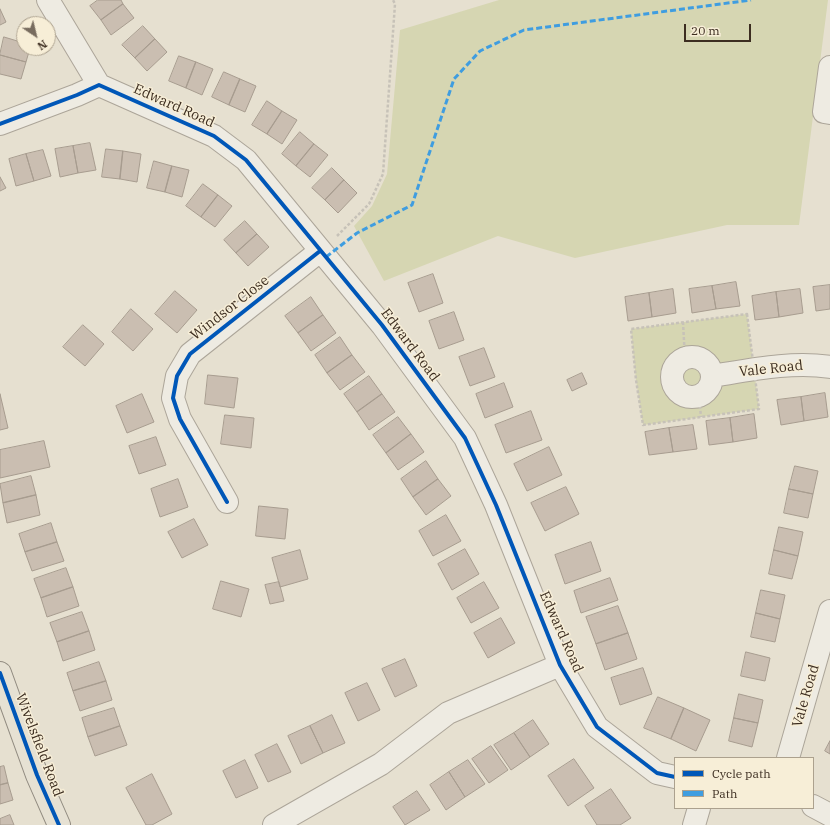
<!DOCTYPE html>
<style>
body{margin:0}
#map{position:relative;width:830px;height:825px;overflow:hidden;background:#e6e0d0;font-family:"IBM Plex Serif",serif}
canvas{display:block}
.legend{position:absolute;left:674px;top:757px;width:140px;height:52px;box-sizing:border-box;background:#f7eed7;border:1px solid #aca18e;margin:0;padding:5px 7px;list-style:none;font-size:12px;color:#3c2d20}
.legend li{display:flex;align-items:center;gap:8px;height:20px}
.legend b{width:20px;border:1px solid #aca18e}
.north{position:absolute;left:16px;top:16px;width:40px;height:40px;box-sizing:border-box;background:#f7eed7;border:1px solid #aca18e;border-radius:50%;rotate:145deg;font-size:11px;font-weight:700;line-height:16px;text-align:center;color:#3c2d20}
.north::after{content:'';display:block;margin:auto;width:14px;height:18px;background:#786c5e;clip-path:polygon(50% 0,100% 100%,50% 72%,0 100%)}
.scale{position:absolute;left:684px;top:24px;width:67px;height:18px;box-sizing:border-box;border:2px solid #3c2d20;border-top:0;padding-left:5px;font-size:12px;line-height:14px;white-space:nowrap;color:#3c2d20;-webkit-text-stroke:3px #f7eed7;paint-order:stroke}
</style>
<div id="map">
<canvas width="830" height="825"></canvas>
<ul class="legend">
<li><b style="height:5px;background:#0057b8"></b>Cycle path</li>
<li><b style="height:5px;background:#3f9de0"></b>Path</li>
</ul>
<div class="north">N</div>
<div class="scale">20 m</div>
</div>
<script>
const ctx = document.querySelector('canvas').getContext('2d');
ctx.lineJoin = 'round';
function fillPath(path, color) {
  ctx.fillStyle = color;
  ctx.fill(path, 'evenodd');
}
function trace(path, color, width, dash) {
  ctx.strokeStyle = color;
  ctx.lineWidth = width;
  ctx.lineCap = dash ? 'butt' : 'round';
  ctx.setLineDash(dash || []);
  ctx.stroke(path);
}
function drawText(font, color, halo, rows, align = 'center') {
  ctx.font = font + ' "IBM Plex Serif",serif';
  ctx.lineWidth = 3;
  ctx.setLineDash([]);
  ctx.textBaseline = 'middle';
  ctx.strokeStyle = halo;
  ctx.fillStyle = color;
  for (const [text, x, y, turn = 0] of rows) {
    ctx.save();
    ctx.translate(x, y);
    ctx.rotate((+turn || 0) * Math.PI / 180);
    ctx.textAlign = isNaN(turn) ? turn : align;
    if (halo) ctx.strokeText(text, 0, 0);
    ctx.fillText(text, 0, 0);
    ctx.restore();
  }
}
fillPath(new Path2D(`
 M499,0H828L799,225H727L575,258L498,236L384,281L354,226L372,206L387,174L400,30Z
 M747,314L759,409L643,425L636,380L631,329Z`), '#d6d6b2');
const building = new Path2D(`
 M98,0H121L123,4L101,20L90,6Z
 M123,4L134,18L111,35L101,20Z
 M0,9L6,22L0,25Z
 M143,26L155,39L135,58L122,45Z
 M4,37L24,43V48H30L26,62L0,55Z
 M155,39L167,52L147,71L135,58Z
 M0,55L26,62L21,79L0,74Z
 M179,56L196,62L186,88L169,81Z
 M196,62L213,69L202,95L186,88Z
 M224,72L240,79L229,105L212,97Z
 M240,79L256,86L245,112L229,105Z
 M267,101L282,111L267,134L252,125Z
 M282,111L297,120L282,144L267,134Z
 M300,132L314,144L296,166L282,154Z
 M90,143L96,170L78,173L73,146Z
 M314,144L328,155L310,177L296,166Z
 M73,146L78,173L60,177L55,149Z
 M106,149L123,151L120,179L102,177Z
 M43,150L51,176L34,181L26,154Z
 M123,151L141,154L137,182L120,179Z
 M26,154L34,181L16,186L9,159Z
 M154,161L172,166L165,192L147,188Z
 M172,166L189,170L182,197L165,192Z
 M332,168L344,180L325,200L312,188Z
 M0,177L6,188L0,191Z
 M344,180L357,193L338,213L325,200Z
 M203,184L218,195L201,217L186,206Z
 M218,195L232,206L215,227L201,217Z
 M245,221L257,234L236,253L224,240Z
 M257,234L269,247L248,266L236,253Z
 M433,274L443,303L419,312L408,283Z
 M736,282L740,306L716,309L712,286Z
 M830,285V309L816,311L813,287Z
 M712,286L716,309L692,313L689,289Z
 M673,289L676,313L652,317L649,293Z
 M800,289L803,313L779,317L776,292Z
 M175,291L197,310L177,333L155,314Z
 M776,292L779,317L755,320L752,296Z
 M649,293L652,317L628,321L625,297Z
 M311,297L323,315L298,333L285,316Z
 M131,309L153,329L133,351L112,332Z
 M454,312L464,340L439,349L429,321Z
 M323,315L336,333L311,351L298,333Z
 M83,325L104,344L85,366L63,347Z
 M340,337L352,355L327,373L315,355Z
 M484,348L495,377L470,386L459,357Z
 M352,355L365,372L340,390L327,373Z
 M582,373L587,384L572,391L567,380Z
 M208,375L238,378L234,408L205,404Z
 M369,376L382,394L357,412L344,394Z
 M504,383L513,407L485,418L476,394Z
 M825,393L828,417L804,421L801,397Z
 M0,394L8,428L0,430Z
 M142,394L154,422L127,433L116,406Z
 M382,394L395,412L369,430L357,412Z
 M801,397L804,421L781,425L777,400Z
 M531,411L542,440L506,453L495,425Z
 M754,414L757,438L733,442L730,418Z
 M225,415L254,418L251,448L221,444Z
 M398,417L411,434L386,453L373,435Z
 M730,418L733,442L709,445L706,421Z
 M693,425L697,449L673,452L669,428Z
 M669,428L673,452L649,455L645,432Z
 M411,434L424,452L398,470L386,453Z
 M156,437L166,465L139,474L129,446Z
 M44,441L50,467L0,478V450Z
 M549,447L562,475L527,491L514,464Z
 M426,461L438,479L413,497L401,479Z
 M795,466L818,471L813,494L789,489Z
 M31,476L36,495L3,503L0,484Z
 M178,479L188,507L160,517L151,489Z
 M438,479L451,496L426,515L413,497Z
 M566,487L579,514L545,531L531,503Z
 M789,489L813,494L808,518L784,513Z
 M36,495L40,515L7,523L3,503Z
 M259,506L288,509L285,539L256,536Z
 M446,515L461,541L433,556L419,531Z
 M194,519L208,545L182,558L168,532Z
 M51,523L57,542L25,552L19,534Z
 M779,527L803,532L798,556L774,550Z
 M57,542L64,561L32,571L25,552Z
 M591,542L601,571L565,584L555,555Z
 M465,549L479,574L452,590L438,564Z
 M300,550L308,579L280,587L272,558Z
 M774,550L798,556L792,579L769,574Z
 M66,568L73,587L41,598L34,579Z
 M610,578L618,600L581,613L574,591Z
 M221,581L249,589L241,617L213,609Z
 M279,582L284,601L270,604L265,585Z
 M484,582L499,608L471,623L457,598Z
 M73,587L79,606L47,617L41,598Z
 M761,590L785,595L780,619L756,613Z
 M618,606L628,633L596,644L586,617Z
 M82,612L89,631L57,642L50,623Z
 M756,613L780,619L775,642L751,637Z
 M501,618L515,643L488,658L474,633Z
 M89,631L95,650L63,661L57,642Z
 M628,633L637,659L605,670L596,644Z
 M746,652L770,658L765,681L741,676Z
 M405,659L417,686L395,697L382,669Z
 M99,662L106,681L73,691L67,673Z
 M643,668L652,694L620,705L611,678Z
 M106,681L112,700L80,711L73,691Z
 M367,683L380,710L358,721L345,693Z
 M739,694L763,700L758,723L734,718Z
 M658,697L684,708L671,739L644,728Z
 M114,708L120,726L88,737L82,718Z
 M684,708L710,720L696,751L671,739Z
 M332,715L345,743L323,753L310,726Z
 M734,718L758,723L752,747L729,741Z
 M533,720L549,744L530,757L514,733Z
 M120,726L127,745L95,756L88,737Z
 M310,726L323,753L301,764L288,736Z
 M514,733L530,757L511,770L494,745Z
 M830,741V754L825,751Z
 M277,744L291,772L268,782L255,755Z
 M491,746L508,770L489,783L472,759Z
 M574,759L594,788L568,806L548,776Z
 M245,760L258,788L236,798L223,771Z
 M468,760L485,784L465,797L449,772Z
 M4,766L8,783L0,785V767Z
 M449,772L465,797L446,810L430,785Z
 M152,774L172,814L152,825H146L126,788Z
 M8,783L13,800L0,804V785Z
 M611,789L631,818L620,825H597L585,806Z
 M417,791L430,810L405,825L393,807Z
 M10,815L14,825H0V819Z`);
fillPath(building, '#cabeb1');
trace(building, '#a79c8f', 1);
const minor = new Path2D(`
 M48,0L99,85
 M830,67L824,112L830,113
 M0,124L77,95L99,85L214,136L246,160L382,325L465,438L496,505L560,665L597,727L657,773L675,777
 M672 377a20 20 0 1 1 40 0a20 20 0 1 1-40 0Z
 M712,376C750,370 792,361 830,367
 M227,502L180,419L173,398L177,376L190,354L320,251
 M788,758L830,611
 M813,806L830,815
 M274,825L381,764L448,713L560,665
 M694,825L699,808`);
const major = new Path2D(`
 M0,673L37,775L59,825`);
trace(minor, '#aca599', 24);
trace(major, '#918b80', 24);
trace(new Path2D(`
 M337,236L369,204L383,174L395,4L393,0
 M747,314L759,409L643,425L636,380L631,329Z
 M683,322L685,359
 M699,396L701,417`), '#c7c2b8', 2.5, [3, 2]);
trace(minor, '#eeebe2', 22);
trace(major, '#e6e1d3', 22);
trace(new Path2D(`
 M326,257L357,233L412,205L454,79L480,51L524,30L751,0`), '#3f9de0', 3, [6, 3]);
trace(new Path2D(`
 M0,124L77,95L99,85L214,136L246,160L382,325L465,438L496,505L560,665L597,727L657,773L675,777
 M227,502L180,419L173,398L177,376L190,354L320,251
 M0,673L37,775L59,825`), '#0057b8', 4);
drawText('14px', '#3c2d20', '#f7eed7', [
 ["Edward Road",174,106,24],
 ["Windsor Close",230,308,-38],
 ["Edward Road",410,345,53],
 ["Vale Road",771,369,-6],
 ["Edward Road",561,632,66],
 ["Vale Road",806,696,-74],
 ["Wivelsfield Road",39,745,69]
]);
</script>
